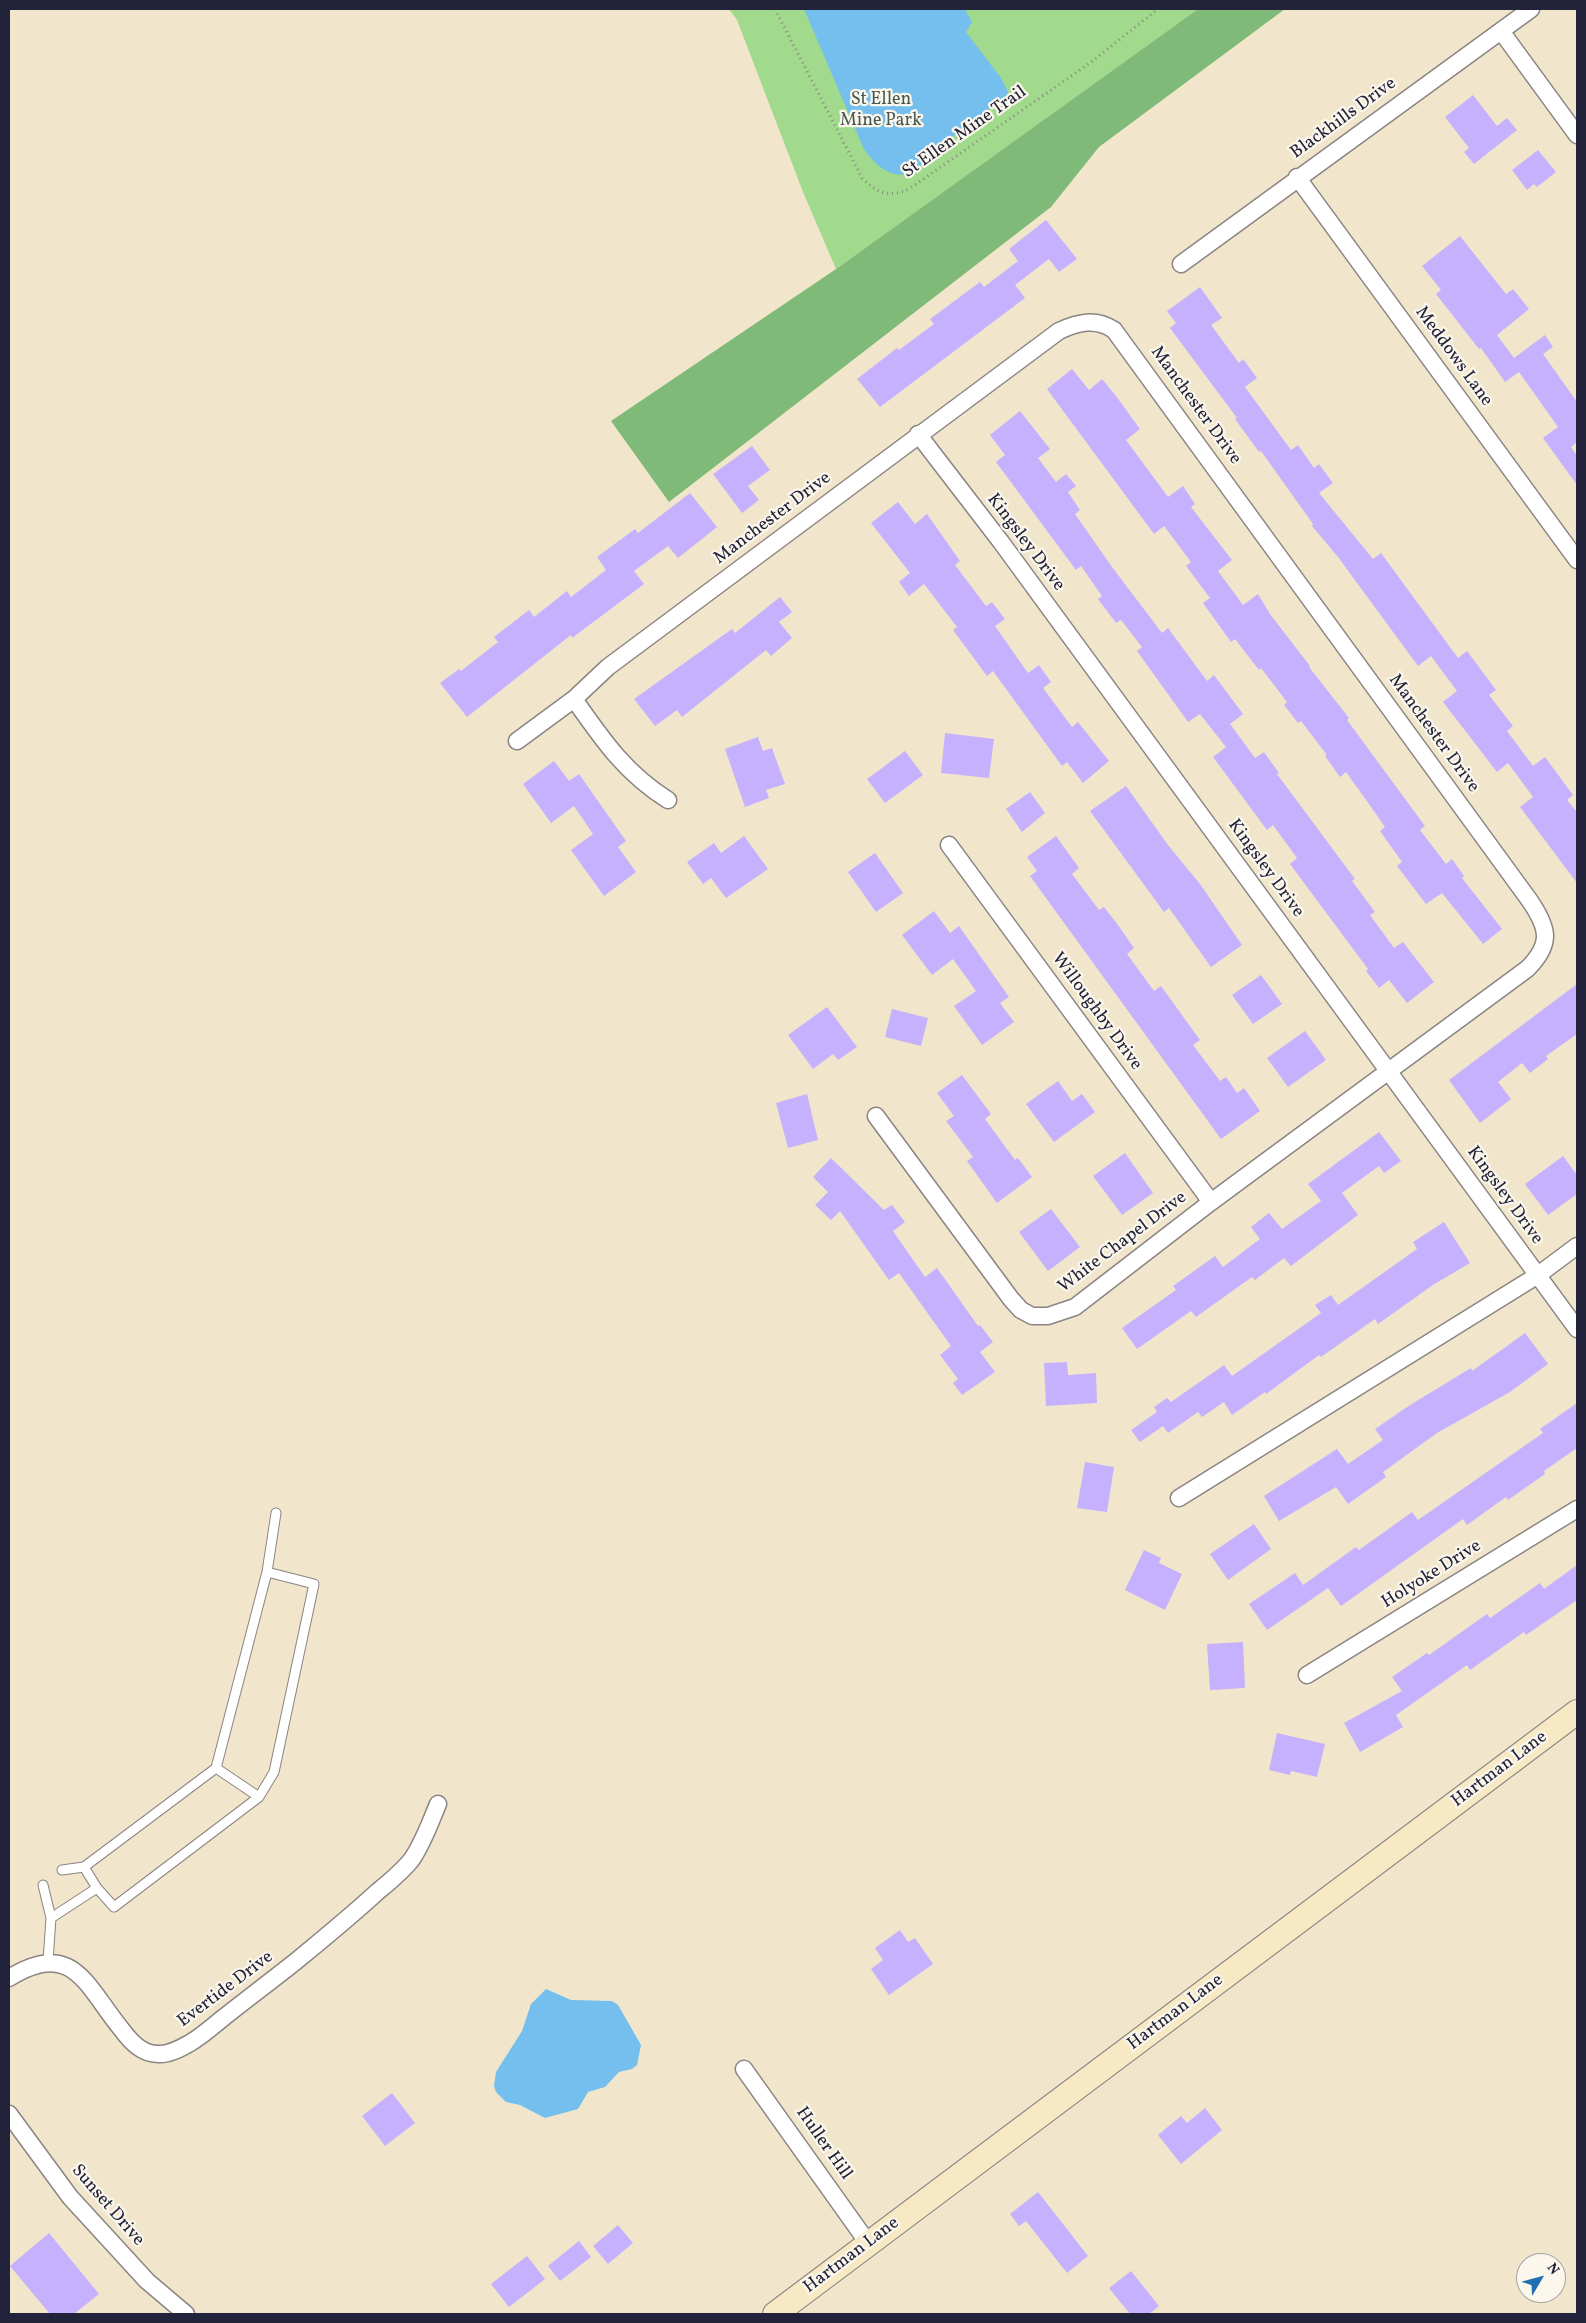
<!DOCTYPE html>
<style>
body{margin:0}
#map{position:relative;width:1586px;height:2323px;overflow:hidden;background:#f1e6cb;font-family:Vollkorn,serif}
canvas{display:block}
.frame{position:absolute;inset:0;border:10px solid #22223b;pointer-events:none}
.north{position:absolute;left:1516px;top:2253px;width:50px;height:50px;box-sizing:border-box;background:#fbf7ec;border:1px solid #a4a2a5;border-radius:50%;rotate:53deg;font-size:14px;font-weight:700;line-height:20px;text-align:center;color:#22223b}
.north::after{content:'';display:block;margin:auto;width:18px;height:22px;background:#1f6fb2;clip-path:polygon(50% 0,100% 100%,50% 72%,0 100%)}
</style>
<div id="map">
<canvas width="1586" height="2323"></canvas>
<div class="frame"></div>
<div class="north">N</div>
</div>
<script>
const ctx = document.querySelector('canvas').getContext('2d');
ctx.lineJoin = 'round';
function fillPath(path, color) {
  ctx.fillStyle = color;
  ctx.fill(path, 'evenodd');
}
function trace(path, color, width, dash) {
  ctx.strokeStyle = color;
  ctx.lineWidth = width;
  ctx.lineCap = dash ? 'butt' : 'round';
  ctx.setLineDash(dash || []);
  ctx.stroke(path);
}
function drawText(font, color, halo, rows, align = 'center') {
  ctx.font = font + ' Vollkorn,serif';
  ctx.lineWidth = 4.5;
  ctx.setLineDash([]);
  ctx.textBaseline = 'middle';
  ctx.strokeStyle = halo;
  ctx.fillStyle = color;
  for (const [text, x, y, turn = 0] of rows) {
    ctx.save();
    ctx.translate(x, y);
    ctx.rotate((+turn || 0) * Math.PI / 180);
    ctx.textAlign = isNaN(turn) ? turn : align;
    if (halo) ctx.strokeText(text, 0, 0);
    ctx.fillText(text, 0, 0);
    ctx.restore();
  }
}
fillPath(new Path2D(`
 M729,9H1198L836,269L803,192L737,20Z`), '#a1da8c');
fillPath(new Path2D(`
 M1198,9H1285L1099,147L1051,207L669,502L611,421L836,269Z`), '#80ba78');
fillPath(new Path2D(`
 M804,9H965L972,22L966,32L1001,78L1008,92L1006,96C990,108 973,120 957,133C943,144 923,170 906,174C888,178 871,161 863,147Z
 M546,1989L571,2000L612,2001L618,2005L641,2045L637,2065L632,2069L619,2072L605,2087L588,2092L578,2109L545,2118L520,2105L506,2102L496,2092L494,2086L496,2072L522,2031L531,2004Z`), '#74bfee');
fillPath(new Path2D(`
 M1473,95L1497,126L1507,118L1517,130L1474,164L1464,152L1469,148L1445,117Z
 M1538,150L1556,172L1537,187L1534,184L1527,190L1512,170Z
 M1046,220L1077,259L1059,272L1049,259L1015,285L1025,298L880,407L857,379L897,348L899,350L934,324L930,319L949,305L980,282L984,287L1018,261L1009,249Z
 M1460,236L1506,294L1513,289L1529,309L1497,335L1514,358L1545,335L1553,347L1543,354L1577,402V442L1571,447L1577,456V485L1543,438L1558,427L1519,372L1505,382L1481,348L1479,349L1436,294L1441,290L1422,266Z
 M1200,287L1222,318L1211,325L1239,363L1243,359L1257,378L1245,387L1291,450L1298,445L1314,468L1319,464L1333,483L1319,493L1373,559L1381,553L1458,658L1467,651L1496,690L1489,695L1513,726L1507,731L1533,766L1545,757L1573,795L1567,800L1577,812V883L1520,807L1533,797L1508,763L1497,772L1443,702L1457,691L1431,656L1418,666L1338,557L1312,526L1313,524L1261,451L1259,452L1235,419L1237,418L1170,328L1176,323L1167,311Z
 M1072,369L1089,390L1102,379L1116,396L1140,429L1126,440L1168,497L1183,486L1195,504L1191,507L1232,560L1218,571L1243,605L1258,594L1270,614L1310,666L1309,667L1349,718L1347,720L1425,826L1420,830L1446,864L1452,859L1464,876L1462,878L1502,929L1483,944L1442,893L1426,904L1397,866L1402,862L1380,831L1385,827L1369,804L1346,772L1340,777L1325,756L1327,755L1301,721L1298,723L1284,705L1287,702L1261,668L1259,670L1235,639L1231,642L1203,603L1210,598L1186,566L1191,562L1164,526L1154,534L1047,389Z
 M1020,411L1050,449L1038,458L1056,482L1066,474L1076,486L1068,492L1080,510L1075,514L1112,567L1162,633L1168,628L1207,681L1214,675L1243,714L1230,724L1255,758L1264,752L1279,773L1277,774L1355,879L1352,881L1375,912L1370,915L1394,948L1403,942L1434,982L1407,1003L1389,980L1379,988L1366,971L1368,969L1290,864L1297,858L1273,825L1267,830L1213,757L1226,747L1200,714L1188,722L1137,651L1142,647L1121,620L1116,623L1098,599L1102,596L1081,566L1076,570L996,462L1005,455L990,435Z
 M752,446L770,470L748,486L759,500L742,513L713,474Z
 M690,493L717,527L678,558L668,546L634,571L644,584L572,638L571,635L467,717L440,683L459,669L461,671L498,642L494,637L529,610L534,617L567,591L571,597L606,570L597,557L635,529L638,533Z
 M898,502L915,524L927,514L960,561L955,565L986,606L992,602L1005,619L995,626L1028,673L1039,665L1051,682L1043,688L1072,727L1078,722L1109,761L1083,783L1067,762L1062,766L993,671L987,676L953,630L957,627L924,584L909,596L899,582L910,573L871,523Z
 M780,597L792,612L779,622L792,638L771,656L766,650L682,717L677,710L655,726L634,699L732,629L735,633Z
 M945,733L994,739L989,778L941,773Z
 M758,737L763,751L772,748L785,784L766,790L769,798L745,807L725,749Z
 M905,751L923,775L885,803L867,779Z
 M554,761L569,781L579,774L626,841L618,847L636,872L604,896L571,850L593,834L574,806L551,823L523,784Z
 M1126,786L1168,845L1200,884L1242,945L1211,967L1169,908L1164,912L1090,811Z
 M1030,792L1045,813L1022,832L1006,809Z
 M744,836L768,869L726,898L711,878L703,884L687,862L714,843L721,853Z
 M1056,836L1079,868L1072,874L1099,910L1104,907L1118,925L1134,948L1127,954L1154,991L1161,986L1200,1040L1193,1045L1220,1081L1226,1077L1237,1093L1244,1088L1260,1111L1221,1139L1030,876L1037,871L1027,857Z
 M875,853L903,893L876,912L848,872Z
 M934,911L950,933L959,926L1009,997L1000,1003L1014,1022L982,1045L954,1006L976,991L953,959L932,975L902,935Z
 M1261,975L1282,1004L1253,1024L1232,995Z
 M1577,984V1034L1546,1056L1548,1059L1530,1073L1522,1063L1498,1082L1511,1099L1480,1123L1449,1080Z
 M827,1007L857,1047L838,1060L833,1054L813,1069L788,1035Z
 M892,1009L928,1018L921,1046L885,1037Z
 M1305,1031L1326,1060L1288,1087L1267,1058Z
 M962,1075L991,1114L985,1119L1015,1160L1018,1158L1032,1177L997,1203L967,1161L973,1157L946,1121L954,1116L937,1093Z
 M1058,1081L1072,1101L1082,1094L1095,1112L1054,1142L1026,1104Z
 M807,1094L818,1140L788,1148L776,1103Z
 M1379,1132L1401,1161L1384,1173L1379,1166L1342,1193L1358,1215L1291,1266L1284,1258L1255,1280L1252,1277L1196,1317L1191,1311L1137,1349L1122,1328L1176,1290L1173,1286L1215,1256L1223,1267L1260,1239L1251,1227L1269,1213L1282,1229L1321,1201L1308,1184Z
 M1125,1153L1153,1193L1122,1215L1093,1176Z
 M1563,1156L1577,1175V1194L1548,1215L1525,1184Z
 M831,1158L884,1210L892,1205L905,1222L893,1231L925,1277L937,1268L978,1326L980,1325L993,1342L980,1352L995,1372L962,1395L953,1383L958,1379L940,1355L951,1346L899,1273L889,1280L840,1211L831,1220L815,1205L828,1192L813,1177Z
 M1051,1209L1080,1247L1048,1271L1019,1232Z
 M1444,1222L1470,1263L1433,1285L1378,1324L1375,1319L1321,1357L1319,1355L1266,1394L1265,1392L1232,1415L1224,1402L1202,1417L1198,1412L1168,1433L1163,1426L1140,1442L1131,1430L1157,1412L1154,1407L1167,1398L1171,1402L1224,1365L1232,1376L1321,1313L1315,1305L1331,1295L1338,1305L1417,1249L1413,1242Z
 M1525,1333L1548,1364L1510,1392L1437,1433L1383,1472L1386,1477L1348,1504L1336,1487L1279,1521L1264,1496L1337,1449L1348,1464L1383,1440L1375,1429L1410,1405L1471,1368L1472,1371Z
 M1067,1362L1068,1375L1096,1373L1097,1403L1046,1406L1044,1363Z
 M1577,1403V1448L1544,1471L1545,1474L1508,1500L1506,1497L1467,1525L1463,1519L1341,1606L1328,1588L1267,1630L1249,1604L1295,1573L1303,1585L1356,1547L1359,1550L1412,1512L1418,1520L1543,1433L1540,1429Z
 M1085,1462L1114,1467L1107,1512L1077,1508Z
 M1254,1524L1271,1549L1228,1580L1210,1554Z
 M1144,1550L1161,1558L1159,1563L1182,1574L1165,1610L1125,1590Z
 M1577,1565V1600L1526,1635L1524,1632L1470,1670L1467,1665L1396,1715L1403,1727L1360,1752L1344,1723L1402,1691L1392,1677L1427,1653L1429,1655L1487,1614L1490,1618L1540,1583L1544,1589Z
 M1243,1642L1245,1688L1210,1690L1207,1644Z
 M1277,1733L1325,1744L1317,1777L1291,1771L1290,1775L1269,1770Z
 M900,1930L908,1942L915,1938L933,1964L889,1995L871,1969L883,1960L875,1948Z
 M392,2093L415,2123L385,2146L362,2116Z
 M1205,2108L1222,2130L1181,2164L1158,2135L1181,2116L1187,2123Z
 M1038,2192L1088,2256L1067,2273L1026,2221L1019,2226L1010,2214Z
 M618,2225L633,2243L608,2264L593,2246Z
 M49,2233L99,2294L74,2314H50L10,2266Z
 M579,2241L591,2257L560,2281L548,2266Z
 M527,2256L545,2279L509,2307L491,2284Z
 M1131,2271L1159,2306L1149,2314H1130L1109,2288Z`), '#c5b1fd');
const lane = new Path2D(`
 M259,1797L216,1768L267,1572
 M84,1867L97,1888
 M62,1870L84,1867L216,1768
 M43,1885L51,1918
 M48,1961L51,1918L97,1888L114,1907L259,1797L274,1772L314,1584L267,1572L276,1513`);
const street = new Path2D(`
 M1501,31L1577,135
 M1297,177L1577,560
 M1181,264L1531,9
 M918,434L1001,542L1577,1329
 M574,699C602,739 625,773 668,800
 M517,741L574,699L608,667L1059,331C1078,322 1096,318 1114,330L1530,901C1549,929 1552,944 1527,969L1211,1202L1075,1307L1048,1316H1032L1021,1310L1011,1299L876,1116
 M949,845L1211,1202
 M1179,1498L1538,1275L1577,1246
 M1307,1675L1577,1509
 M9,1978C73,1938 86,1986 122,2030C131,2042 142,2054 158,2054C169,2055 181,2048 190,2043C202,2036 213,2026 223,2018C247,1999 271,1981 295,1962C323,1939 350,1917 376,1893C388,1883 402,1872 412,1859C423,1843 430,1823 438,1804
 M744,2069L868,2243
 M9,2114L70,2197L147,2281L186,2314`);
const secondary = new Path2D(`
 M775,2314L1577,1712`);
trace(lane, '#8a8483', 11);
trace(street, '#8a8483', 19);
trace(secondary, '#8a8483', 26);
trace(new Path2D(`
 M775,9L862,178C877,193 889,198 909,189L1090,63L1158,9`), '#8a8483', 3, [1, 4]);
trace(lane, '#fff', 9);
trace(street, '#fff', 16);
trace(secondary, '#f7e9c3', 24);
drawText('18px', '#485953', '#fbf7ec', [
 ["St Ellen",881,101],
 ["Mine Park",881,122]
]);
drawText('18px', '#22223b', '#fbf7ec', [
 ["Blackhills Drive",1344,119,-36],
 ["St Ellen Mine Trail",965,133,-35],
 ["Meddows Lane",1453,357,54],
 ["Manchester Drive",1195,406,54],
 ["Manchester Drive",773,519,-37],
 ["Kingsley Drive",1025,543,53],
 ["Manchester Drive",1433,734,54],
 ["Kingsley Drive",1265,869,54],
 ["Willoughby Drive",1096,1012,54],
 ["Kingsley Drive",1504,1196,54],
 ["White Chapel Drive",1123,1243,-37],
 ["Holyoke Drive",1432,1575,-32],
 ["Hartman Lane",1500,1770,-37],
 ["Evertide Drive",226,1990,-37],
 ["Hartman Lane",1176,2013,-37],
 ["Huller Hill",823,2144,55],
 ["Sunset Drive",107,2206,49],
 ["Hartman Lane",852,2256,-37]
]);
</script>
